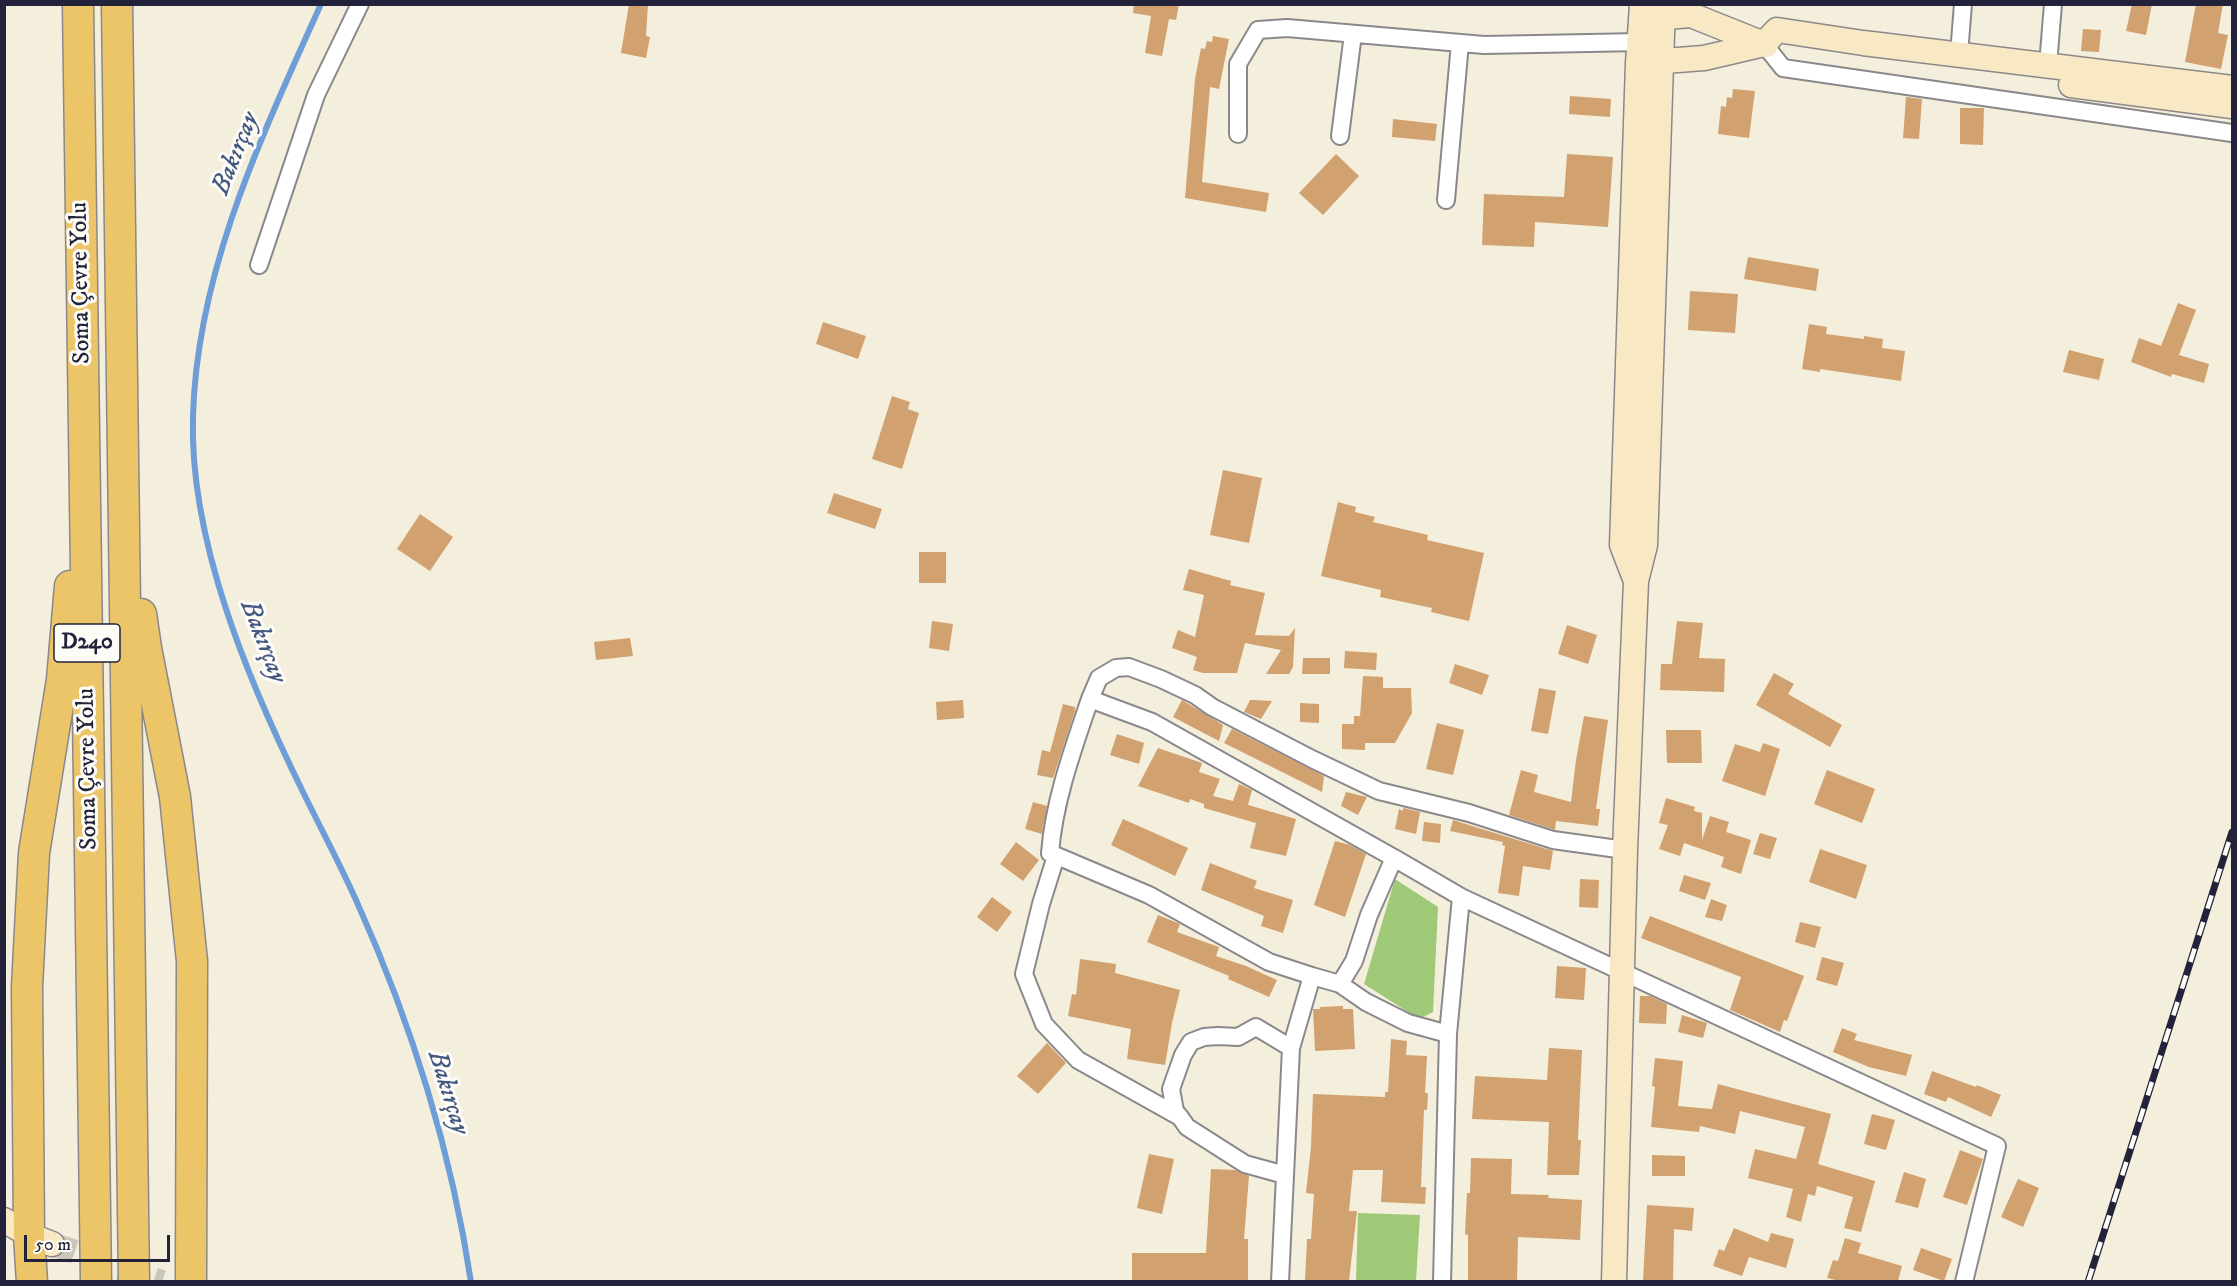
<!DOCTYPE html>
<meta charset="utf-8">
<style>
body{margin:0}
#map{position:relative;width:2237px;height:1286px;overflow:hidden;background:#f4efdc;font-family:"IM FELL DW Pica",serif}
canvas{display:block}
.frame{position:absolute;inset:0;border:6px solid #22223b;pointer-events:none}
.scale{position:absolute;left:24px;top:1235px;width:146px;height:27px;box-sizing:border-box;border:3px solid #22223b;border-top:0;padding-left:8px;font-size:18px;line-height:21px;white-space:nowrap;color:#22223b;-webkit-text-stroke:4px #fdfcf7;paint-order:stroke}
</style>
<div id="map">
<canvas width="2237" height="1286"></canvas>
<div class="frame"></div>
<div class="scale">50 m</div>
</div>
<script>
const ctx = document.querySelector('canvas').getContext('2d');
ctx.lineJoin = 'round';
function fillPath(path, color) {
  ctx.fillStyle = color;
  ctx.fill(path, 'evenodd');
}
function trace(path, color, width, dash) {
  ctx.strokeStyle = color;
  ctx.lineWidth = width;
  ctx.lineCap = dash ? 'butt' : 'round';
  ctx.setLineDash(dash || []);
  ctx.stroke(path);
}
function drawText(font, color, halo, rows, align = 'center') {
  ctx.font = font + ' "IM FELL DW Pica",serif';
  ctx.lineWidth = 6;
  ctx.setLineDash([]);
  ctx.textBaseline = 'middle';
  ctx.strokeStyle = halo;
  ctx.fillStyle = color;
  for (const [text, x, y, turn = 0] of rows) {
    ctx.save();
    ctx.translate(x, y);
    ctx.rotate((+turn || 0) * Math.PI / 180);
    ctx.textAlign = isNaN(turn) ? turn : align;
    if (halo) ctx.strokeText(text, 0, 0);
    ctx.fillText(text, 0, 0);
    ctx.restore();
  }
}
fillPath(new Path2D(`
 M1395,879L1438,907L1433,1012L1419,1019L1364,984Z
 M1358,1213L1420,1215L1416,1281H1356Z`), '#9ec976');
trace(new Path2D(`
 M321,4C262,136 197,270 193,416C189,540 248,680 302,790C320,827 339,862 356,900C411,1022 451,1149 471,1282`), '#6e9dd7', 6);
fillPath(new Path2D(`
 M629,4H648L646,36L650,37L646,58L621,53Z
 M1134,4H1179L1176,20L1169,19L1162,56L1145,53L1151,16L1133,13Z
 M2132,4H2152L2146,35L2126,31Z
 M2196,4H2223L2218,33L2228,35L2221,69L2185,62Z
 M2083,29L2101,30L2099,52L2081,51Z
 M1213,36L1229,39L1219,89L1210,87L1202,182L1269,193L1266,212L1185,198L1195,79L1201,48L1205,49L1207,41L1212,42Z
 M1733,89L1755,91L1749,138L1718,134L1721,106L1726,107L1727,97L1732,98Z
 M1570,96L1611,99L1610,117L1569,114Z
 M1906,97L1922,99L1919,139L1903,138Z
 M1960,108H1984L1983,145L1960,144Z
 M1393,119L1437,124L1435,141L1392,137Z
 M1336,154L1359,176L1323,215L1299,193Z
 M1567,154L1613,157L1608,227L1535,222L1534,247L1482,245L1484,194L1564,197Z
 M1748,257L1819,269L1816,291L1744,279Z
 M1690,291L1738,294L1735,333L1688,330Z
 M2178,303L2196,310L2179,355L2209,364L2204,383L2172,374L2171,377L2131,362L2139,338L2161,346Z
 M823,322L866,336L858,359L816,344Z
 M1809,324L1827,327L1826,334L1864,339V336L1883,339L1882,348L1905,351L1901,381L1820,369V372L1802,369Z
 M2069,350L2104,359L2099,380L2063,372Z
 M892,396L910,402L908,409L919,413L902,469L872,459Z
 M1223,470L1262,478L1249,543L1210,535Z
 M834,493L882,509L875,529L827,513Z
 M1338,502L1356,507L1355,512L1375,517L1373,522L1428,535L1427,540L1484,553L1469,621L1431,612L1432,608L1380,597L1381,590L1321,576Z
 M420,514L453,537L430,571L397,549Z
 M919,552H946V583H919Z
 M1189,569L1231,581L1230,585L1265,593L1255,635L1289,636L1295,628L1293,667L1289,674H1266L1281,650L1245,643L1237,673H1203L1193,670L1197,657L1172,648L1178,630L1195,637L1204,595L1183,590Z
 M932,621L953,624L949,651L929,648Z
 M1677,621L1703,623L1699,658L1725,659L1724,692L1660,690L1661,664H1672Z
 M1567,625L1597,635L1588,664L1558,654Z
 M630,638L633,656L596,660L594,642Z
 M1345,651L1377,653L1376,670L1344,668Z
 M1303,658H1330V674H1302Z
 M1455,664L1489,675L1482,695L1449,683Z
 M1774,673L1794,684L1788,694L1842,725L1830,747L1756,705Z
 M1363,676L1383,677V688H1411L1412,713L1395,743H1365V750L1342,749V724H1354V716H1360Z
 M1539,688L1556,691L1548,734L1531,731Z
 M963,700L964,718L937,720L936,702Z
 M1182,700L1223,725L1219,741L1173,717Z
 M1250,700H1254L1272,701L1261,719L1244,712Z
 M1300,703L1319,704V723L1300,722Z
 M1063,704L1075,707V711L1053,778L1037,775L1042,750L1050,752Z
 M1584,716L1608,720L1596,809H1600L1598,826L1556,821L1555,830L1509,815L1521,770L1538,775L1534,792L1571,802L1576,760Z
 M1437,723L1464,730L1453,775L1426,769Z
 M1232,729L1324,776L1322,792L1224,743Z
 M1666,730H1701L1702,763H1667Z
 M1117,734L1144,743L1139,764L1110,755Z
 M1763,743L1780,749L1765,796L1722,781L1735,744L1760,752Z
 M1158,748L1202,763L1199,772L1220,779L1213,796L1233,801L1239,784L1252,790L1248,805L1296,819L1286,856L1250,848L1256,823L1204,808V804L1190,799L1189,803L1138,786Z
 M1827,770L1875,789L1862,823L1814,804Z
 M1346,792L1367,797L1358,815L1341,806Z
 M1666,798L1695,807L1694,811L1702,813V840L1710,816L1729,822L1726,832L1751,840L1741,874L1721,867L1724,857L1684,843L1680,856L1659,849L1668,825L1659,823Z
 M1033,802L1047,806L1042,834L1025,829Z
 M1403,808L1420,812L1416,834L1395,829L1399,809L1403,811Z
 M1123,819L1188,848L1175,876L1111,845Z
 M1453,820L1553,851L1550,870L1523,866L1519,896L1498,893L1505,846L1502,845L1503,842L1450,831Z
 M1424,822L1441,824L1440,843L1422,841Z
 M1760,833L1777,838L1770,859L1753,854Z
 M1335,841L1350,845L1366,854L1345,917L1314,905Z
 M1016,842L1039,860L1023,881L1000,864Z
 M1820,849L1867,865L1856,899L1809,882Z
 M1210,863L1257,881L1254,888L1293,900L1283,933L1261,926L1264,916L1201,890Z
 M1684,875L1711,883L1705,900L1679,891Z
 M1580,879L1599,880L1598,908L1579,907Z
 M992,897L1012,912L997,932L977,917Z
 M1711,899L1727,905L1722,921L1705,917Z
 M1158,915L1180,924L1177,932L1219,947L1216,956L1246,966L1277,980L1269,997L1228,979L1229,976L1147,942Z
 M1650,916L1804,976L1787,1021L1784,1020L1780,1032L1730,1010L1741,977L1641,938Z
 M1800,922L1821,927L1815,948L1795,942Z
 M1822,957L1844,963L1837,986L1816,980Z
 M1080,959L1116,964L1115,973L1180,990L1172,1023L1165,1065L1127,1059L1131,1029L1068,1016L1072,994L1076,995Z
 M1557,966L1586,968L1584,1000L1555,998Z
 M1640,996H1650L1667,1004L1666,1024L1639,1023Z
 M1343,1006V1009H1353L1355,1049L1315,1051L1313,1009H1320V1007Z
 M1682,1015L1707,1023L1703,1038L1678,1032Z
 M1842,1028L1857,1034L1854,1040L1912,1055L1906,1076L1869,1067L1833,1052Z
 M1391,1039L1407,1041L1406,1055L1427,1056L1425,1093H1428L1427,1110H1424L1421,1187H1426L1425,1204L1381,1202L1383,1170H1353L1349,1211H1357L1349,1281H1305L1307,1239H1311L1314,1194L1306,1193L1311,1147L1313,1094L1385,1097V1092H1388Z
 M1047,1043L1066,1063L1038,1094L1017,1076Z
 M1549,1048L1582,1050L1578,1140H1581L1579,1175H1547L1549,1122L1472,1119L1475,1076L1547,1080Z
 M1655,1058L1683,1061L1678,1106L1712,1109L1718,1084L1831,1114L1818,1164L1875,1181L1861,1232L1844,1228L1853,1197L1817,1186L1815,1196L1808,1194L1801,1222L1786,1217L1793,1189L1748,1178L1755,1149L1796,1159L1805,1127L1740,1111L1735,1134L1700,1126L1699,1132L1651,1127L1655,1087L1652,1086Z
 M1932,1071L1976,1087L1977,1085L2001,1095L1991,1117L1948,1097L1946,1102L1924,1094Z
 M1872,1114L1895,1120L1886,1150L1864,1144Z
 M1960,1150L1983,1159L1967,1205L1943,1197Z
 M1149,1154L1174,1159L1162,1214L1137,1208Z
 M1652,1155L1685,1156V1176H1652Z
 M1471,1158L1512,1159L1511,1194L1549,1195L1548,1198L1582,1200L1580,1240L1518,1237L1517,1281H1468V1235L1465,1234L1467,1193H1470Z
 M1211,1169L1235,1170L1249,1176L1244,1239H1248V1281H1132V1253H1206Z
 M1904,1172L1926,1179L1918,1208L1895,1202Z
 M2018,1179L2039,1188L2023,1227L2001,1217Z
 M1647,1205L1694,1208L1692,1231L1674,1229L1673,1281H1643Z
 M1734,1228L1768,1242L1771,1233L1794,1239L1786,1268L1749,1257L1742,1276L1713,1266L1719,1249L1724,1251Z
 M1845,1238L1861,1243L1858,1253L1902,1266L1898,1281H1840L1827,1278L1833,1260L1838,1261Z
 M1921,1248L1952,1259L1944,1281L1913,1270Z`), '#d1a16f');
trace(new Path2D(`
 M52,1244L162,1282`), '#cac6bc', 24, [24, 12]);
const street = new Path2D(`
 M1764,44L1783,68L2232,133
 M1959,54L1963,4
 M2048,65L2053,4
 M1238,134V64L1258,30L1287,28L1484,45L1641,42
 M1340,136L1353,34
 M1446,200L1460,43
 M259,265L316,95L360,4
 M1090,699L1099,678L1116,668L1129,667L1161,679L1195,695L1212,707L1312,759L1379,791L1469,813L1553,840L1625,850
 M1056,856L1041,904L1024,974L1044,1024L1078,1060L1180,1117
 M1312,976L1269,962L1149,895L1050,853C1054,801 1073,749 1090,699L1152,722L1394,858
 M1340,984L1354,961L1369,915L1394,858L1461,897
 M1448,1034L1461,897L1997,1146L1964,1282
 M1285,1175L1245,1164L1187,1127L1180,1117L1175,1111L1171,1089L1183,1055L1191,1042L1204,1037L1218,1036L1238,1037L1256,1027L1291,1048
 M1280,1282L1291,1048L1312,976L1340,984L1366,1002L1408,1023L1448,1034L1442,1282`);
const secondary = new Path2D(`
 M1641,19L1691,15L1766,45
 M1638,63L1704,58L1764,44L1777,30L1863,43L2232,88
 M2071,85L2232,106
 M1636,581L1622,545L1638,63L1642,5
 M4,1220L29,1235L52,1244
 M1614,1282L1625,850L1636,581L1645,545L1663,4`);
const highway = new Path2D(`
 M78,4L96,1282
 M117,4L134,1282
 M141,614L146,648L175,797L192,961L191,1282
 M32,1282L29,1235L27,987L34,853L62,680L70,586`);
trace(street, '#8b888c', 20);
trace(secondary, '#8b888c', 27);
trace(highway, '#8b888c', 33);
trace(street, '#fff', 16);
trace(secondary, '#f8e8c3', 24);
trace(highway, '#edc569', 30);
const rail = new Path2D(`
 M2088,1282L2232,832`);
trace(rail, '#22223b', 7);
trace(rail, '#fdfcf7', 4.5, [14]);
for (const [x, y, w] of [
 [87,643,66]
]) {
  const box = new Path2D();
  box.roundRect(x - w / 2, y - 19, w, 38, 4.5);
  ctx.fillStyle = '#fdfcf7';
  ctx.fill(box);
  trace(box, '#22223b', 1.5);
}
drawText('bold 22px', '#22223b', null, [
 ["D240",87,643]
]);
drawText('24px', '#22223b', '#fdfcf7', [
 ["Soma Çevre Yolu",82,283,-91],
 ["Soma Çevre Yolu",89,769,-91]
]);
drawText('italic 26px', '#445981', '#fdfcf7', [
 ["Bakırçay",237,154,-68],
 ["Bakırçay",262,642,69],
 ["Bakırçay",447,1093,73]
]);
</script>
